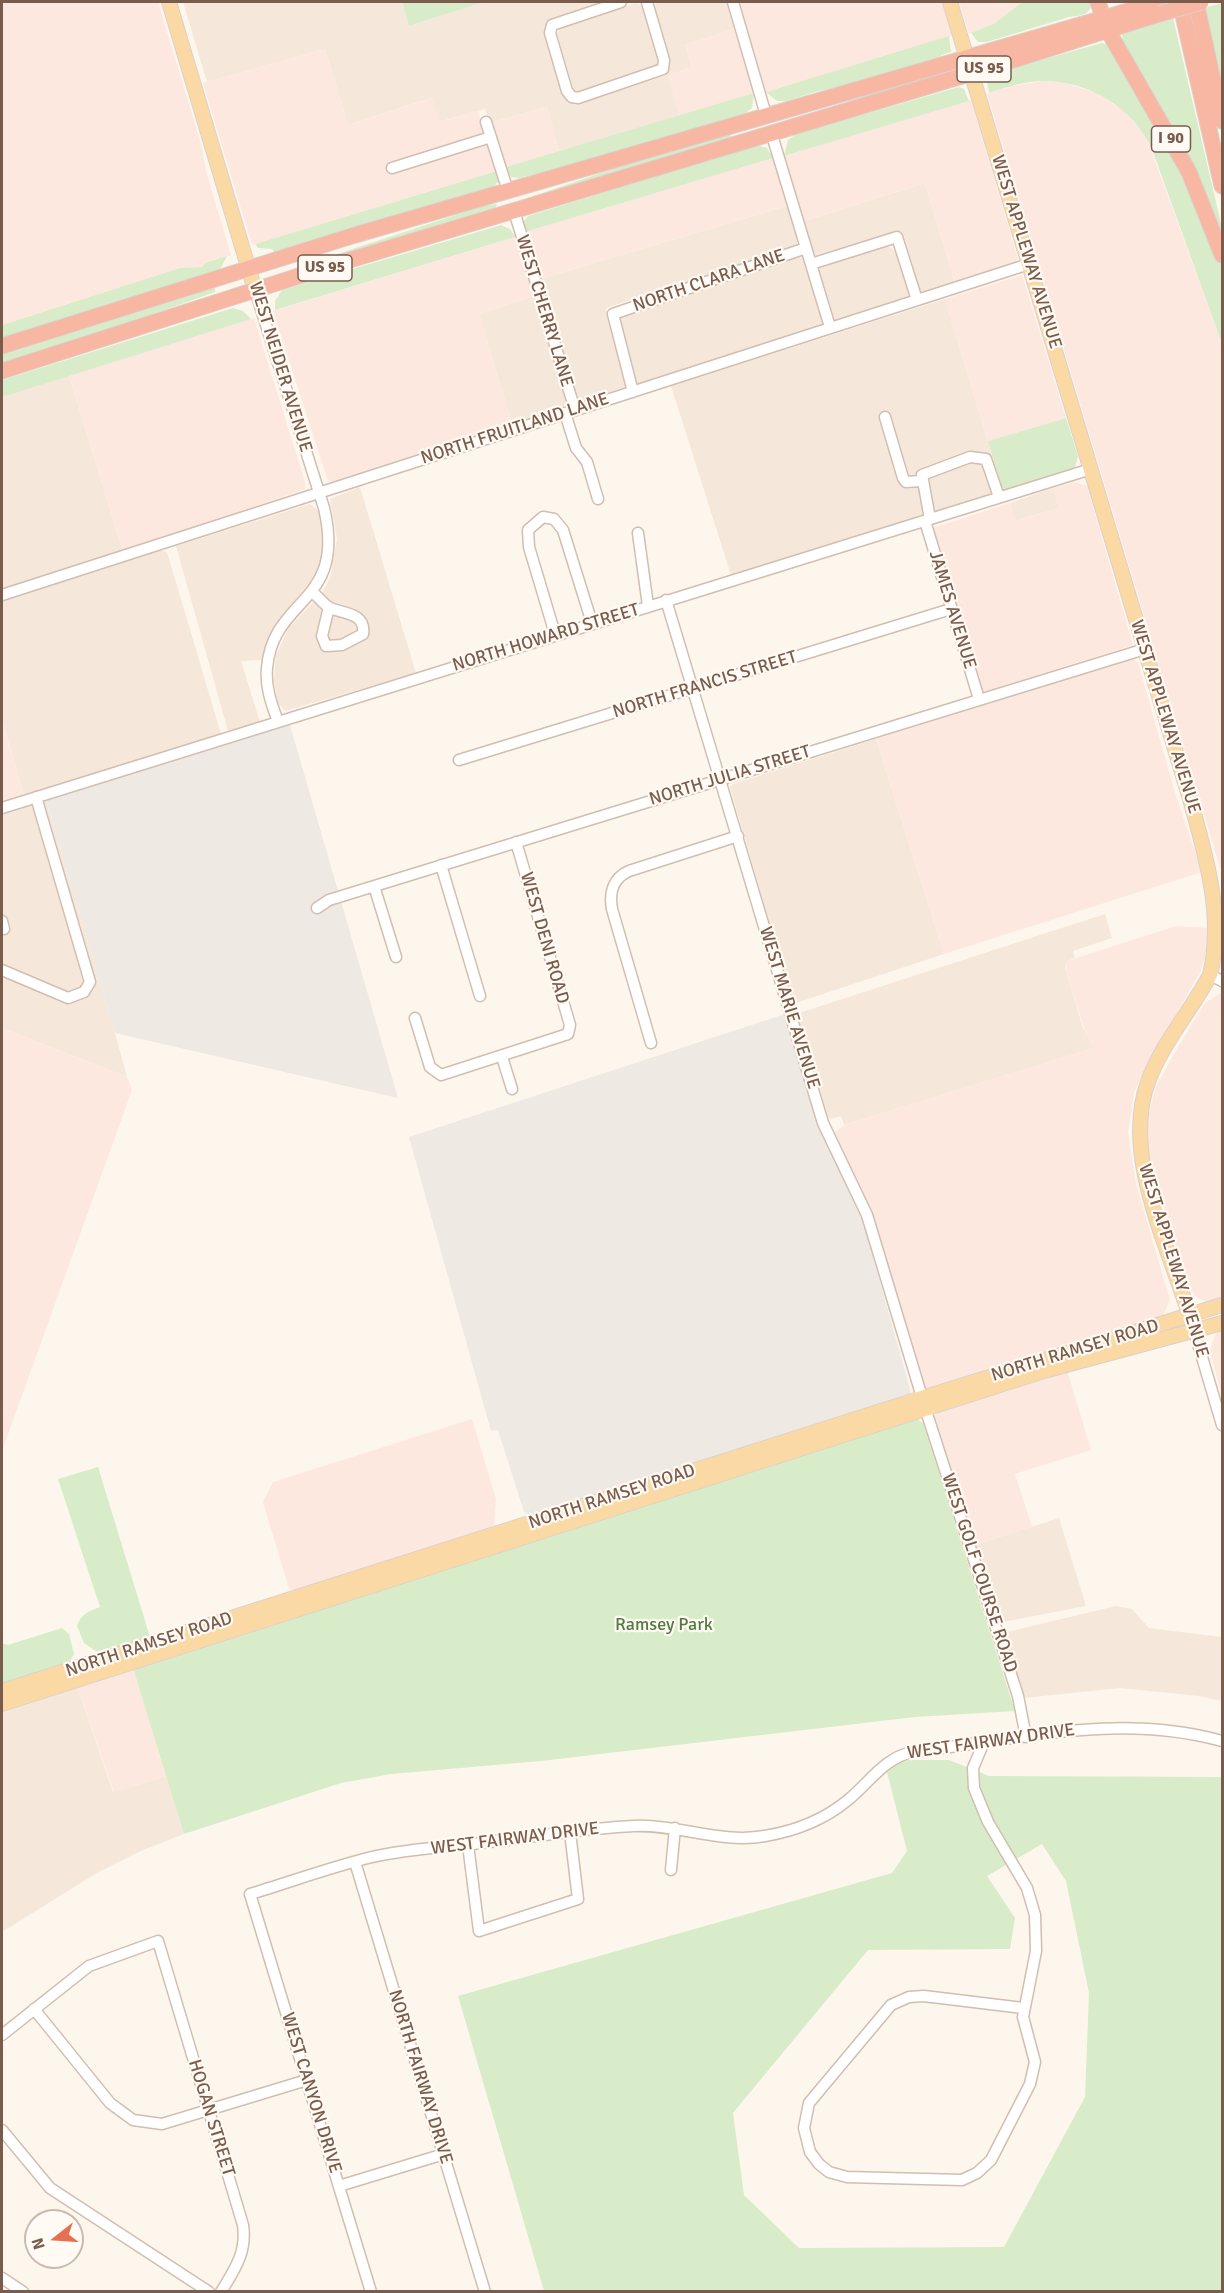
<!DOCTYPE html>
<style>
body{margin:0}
#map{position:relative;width:1224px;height:2293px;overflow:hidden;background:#fdf6ec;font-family:Signika,sans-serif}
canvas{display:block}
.frame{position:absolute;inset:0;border:3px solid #7a5c4d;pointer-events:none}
.north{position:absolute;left:24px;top:2209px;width:60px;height:60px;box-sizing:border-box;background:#fffaf3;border:2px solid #cabbb1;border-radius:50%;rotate:253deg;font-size:16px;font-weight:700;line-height:24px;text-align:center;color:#7a5c4d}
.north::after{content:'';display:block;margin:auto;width:21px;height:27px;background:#e76f51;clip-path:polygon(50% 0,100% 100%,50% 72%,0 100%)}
</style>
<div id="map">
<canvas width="1224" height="2293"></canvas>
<div class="frame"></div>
<div class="north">N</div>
</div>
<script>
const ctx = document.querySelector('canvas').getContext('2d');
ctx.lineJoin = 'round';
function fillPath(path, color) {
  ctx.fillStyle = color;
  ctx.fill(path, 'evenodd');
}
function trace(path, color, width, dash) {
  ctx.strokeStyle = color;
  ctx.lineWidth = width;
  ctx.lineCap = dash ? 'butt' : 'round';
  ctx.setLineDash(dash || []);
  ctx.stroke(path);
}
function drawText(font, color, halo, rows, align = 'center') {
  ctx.font = font + ' Signika,sans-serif';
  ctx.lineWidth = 4.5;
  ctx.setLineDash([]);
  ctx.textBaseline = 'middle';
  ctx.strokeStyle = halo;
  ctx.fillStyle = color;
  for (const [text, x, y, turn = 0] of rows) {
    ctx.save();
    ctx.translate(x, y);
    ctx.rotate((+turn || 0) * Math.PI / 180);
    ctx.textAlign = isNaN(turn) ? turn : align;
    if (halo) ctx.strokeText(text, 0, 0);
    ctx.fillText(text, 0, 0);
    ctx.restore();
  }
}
fillPath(new Path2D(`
 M183,2H402L409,26L484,2H608L546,26L545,31L564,97L575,105L665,76L668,65L653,8L657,3L727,2L734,29L685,45L692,67L668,75L680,116L559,152L547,107L490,123L485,109L438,122L431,98L348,125L325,49L207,82Z
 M636,3L643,6L659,60L658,67L575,94L557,34L560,28Z
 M925,183L955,283L921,292L904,236L899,231L815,255L804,221Z
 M787,206L798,241L795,247L606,308L629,386L582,401L576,400L540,279Z
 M885,246L892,248L899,259L909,298L835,321L819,268Z
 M799,256L803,259L823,321L822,327L634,386L617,317Z
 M534,296L566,403L560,411L512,424L479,314Z
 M945,299L1003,491L731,575L671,386Z
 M69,375L123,552L2,590V397Z
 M360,487L416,673L285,711L278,703L274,681L276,655L288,629L322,593L330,578L337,539L330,499Z
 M1053,488L1059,508L1015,521L1010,503Z
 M310,504L318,510L322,524L324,541L322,562L315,580L273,630L262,660L241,661L260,722L228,731L176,546Z
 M158,550L167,552L221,734L24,795L2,720V601Z
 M876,739L944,954L793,1004L730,787L733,784Z
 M46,801L115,1033L127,1077L2,1028V815Z
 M1105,914L1112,938L1073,951L1075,958L1067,961L1065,968L1083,1028L1094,1048L844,1125L841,1116L831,1119L827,1117L796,1014Z
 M1059,1518L1086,1606L1003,1622L975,1545Z
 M1116,1606L1132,1609L1149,1628L1222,1637V1701L1199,1696L1120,1688L1024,1698L1006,1639L1007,1632Z
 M77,1686L113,1792L167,1776L184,1834L141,1851L95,1874L2,1932V1710Z`), '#f5e8da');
fillPath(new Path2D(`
 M2,2H158L201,144L206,171L231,255L205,263L202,267L180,268L2,325Z
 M738,2H942L952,36L766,92Z
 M959,2H1022L995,23L969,34Z
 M734,29L754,93L680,116L667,75L692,67L685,45Z
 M325,49L348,125L432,98L439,122L478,111L497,171L252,245L203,83Z
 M1044,81L1063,82L1096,93L1124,111L1146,136L1222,344V868H1220L987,94L1011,86Z
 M971,100L1018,259L1015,264L955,283L925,183L804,221L784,156Z
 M547,107L559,152L506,167L490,123Z
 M773,158L787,206L540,279L525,232Z
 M515,237L534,296L479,314L512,424L335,482L328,481L273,311Z
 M1022,275L1066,418L988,441L945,299Z
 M254,318L305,482V489L123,552L69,375Z
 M1075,482L1087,486L1133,645L983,692L933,528L1010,503L1016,521L1059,508L1053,488Z
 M1133,659L1138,662L1175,793L1202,872L944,954L876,739Z
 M2,720L24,795L2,802Z
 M1176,926L1209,928L1205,958L1200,972L1141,1077L1134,1093L1128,1133L1136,1184L1170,1300L1164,1314L1155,1321L926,1390L866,1201L835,1142L834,1133L844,1125L1093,1048L1084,1028L1066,972L1067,961Z
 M1222,992V1298L1207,1302L1197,1298L1190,1289L1152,1169L1147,1138L1148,1118L1156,1086L1178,1047L1205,1003Z
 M2,1028L127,1077L132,1090L2,1451Z
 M1222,1329V1398L1210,1350L1215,1335Z
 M1067,1370L1091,1450L1015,1474L1032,1527L975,1545L941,1444L935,1417L938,1412Z
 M472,1419L496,1499L494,1527L294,1591L289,1589L263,1502L273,1482Z
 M133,1668L167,1776L114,1792L77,1686Z`), '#fde8e0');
fillPath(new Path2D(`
 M290,725L398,1098L115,1033L46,801Z
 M785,1014L824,1139L858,1204L912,1396L535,1518L524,1512L498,1430L491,1431L409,1137Z`), '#efe9e4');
fillPath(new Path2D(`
 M402,2H484L409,26Z
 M1022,2H1092C1091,15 1080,16 1069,17L987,42H978L971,33L995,23Z
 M1222,3V87L1204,8Z
 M1173,18L1222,228V232L1219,234L1123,42L1122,34L1125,33Z
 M949,36L951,52L941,55L940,59L852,85L818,91L787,101H777L766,92Z
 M1102,43L1109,45L1181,170L1212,237L1222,267V344L1152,149C1133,108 1089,81 1044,81C1025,81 1007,87 989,93L987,81L994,73Z
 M959,87L964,89L969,101L784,156L788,140L796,134Z
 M754,93L752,108L743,115L612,155L519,178L511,177L506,167Z
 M730,133L731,137L701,148L525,199L632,162Z
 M757,145L767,148L773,158L525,232L524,221L528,216Z
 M497,171L499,181L492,188L275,253L272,249L258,248L255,244Z
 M497,204L495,209L287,273L289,270L483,206Z
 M501,225L510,229L515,237L275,310V301L282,290Z
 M227,256L219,271L2,341V325L180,268L202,267L205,263Z
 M215,287V292L2,368V353Z
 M233,308L243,311L251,319L2,397V380Z
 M1066,418L1078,456L1075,468L1003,491L988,441Z
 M916,1418L923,1423L1015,1711L915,1717L541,1761L391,1774L341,1783L184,1834L133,1668Z
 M98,1467L150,1637L97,1652L84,1643L77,1626C81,1614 89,1611 100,1607L58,1479Z
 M62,1628L69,1634L74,1654L70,1661L2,1684V1643L8,1645Z
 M901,1760H949L989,1776L1222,1777V2291H544L458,1996L892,1873L907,1851L887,1772ZM1042,1844L1066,1881L1089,1993L1085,2097L1004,2247L799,2248L744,2195L733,2113L868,1950L1010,1949L1015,1918L987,1876Z`), '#d8ecc9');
const minor = new Path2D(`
 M621,2L552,25L550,33L567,91L572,97L578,98L663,69L664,60L647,2
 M733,2L766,115
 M486,122L508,191
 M771,132L830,327
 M392,168L491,137
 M514,211L575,410
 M811,264L897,237L917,300
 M255,290L324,508C347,605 273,596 267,668C265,687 272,705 278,722
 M633,392L613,314L806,248
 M565,413L576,448L587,462L598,499
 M885,417L903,478L906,482L921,481
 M930,519L922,475L970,457L986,459L999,497
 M925,521L979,699
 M638,533L648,606
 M312,592C318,596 324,605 330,608C345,614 366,613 363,634L342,645L326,646L322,636L329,607
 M2,595L1029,264
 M666,600L823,1123L867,1215L928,1417L1018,1696L1026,1737
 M555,634L529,547L528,530L543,517L554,519L563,530L592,623
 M459,760L951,609
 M2,808L1091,469
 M441,865L480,996
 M374,886L396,957
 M317,908L329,900L1145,649
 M2,921L4,929
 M2,970L68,998L84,992L90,982L36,797
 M1210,975L1222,981
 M415,1018L430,1067L441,1075L568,1034L570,1025L516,842
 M651,1043L612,909C609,893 613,878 629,871L738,836
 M502,1057L512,1089
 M1194,1330L1222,1425
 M984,1742L973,1768L974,1788L988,1822L1027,1888L1035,1915L1036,1951L1023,2017L1035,2062L1030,2084L991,2160L977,2173L962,2180L847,2177L829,2172L819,2164L810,2152L804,2128L809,2103L891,2005L909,1997L924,1996L1023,2008
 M468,1845L479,1931L578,1899L570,1832
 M355,1862L485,2292
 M671,1870L675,1828
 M34,2009L110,2103L133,2120L162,2124L307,2080
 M2,2035L89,1966L158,1941L243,2225C247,2252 235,2269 221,2292
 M2,2130L50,2188L209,2292
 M339,2186L444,2154
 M2,2278L23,2292
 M371,2292L250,1894C290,1882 331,1867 372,1857C410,1848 451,1847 489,1842C537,1837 586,1828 634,1826C678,1824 721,1844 765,1836C795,1831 825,1819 848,1800C869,1783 884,1758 912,1752C1019,1740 1116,1712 1222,1741`);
const major = new Path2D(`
 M169,2L255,290
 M950,2L1190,799C1206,856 1224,916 1210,975C1191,1011 1162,1043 1148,1082C1120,1158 1173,1255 1194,1330
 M2,1691L931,1395L1222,1305
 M2,1704L1044,1371L1222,1323`);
const highway = new Path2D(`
 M1098,2L1107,29L1189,172L1222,255
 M1180,2L1222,186
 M1196,2L1222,121
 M2,346L355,235L1159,2
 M2,371L330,266L972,73L1159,14`);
trace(minor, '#d1beb0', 13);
trace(major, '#dad1cd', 16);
trace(highway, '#dad1cd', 17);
trace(minor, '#fff', 10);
trace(major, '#fbd9a5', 14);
trace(highway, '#f7b7a3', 15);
const highwayBridge = new Path2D(`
 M1159,14L1201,2`);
trace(highwayBridge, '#dad1cd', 17, []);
trace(highwayBridge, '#f7b7a3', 15);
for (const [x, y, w] of [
 [984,69,54],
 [1171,139,39],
 [325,268,54]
]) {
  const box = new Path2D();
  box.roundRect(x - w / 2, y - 13, w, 26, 4.5);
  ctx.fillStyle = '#fffaf3';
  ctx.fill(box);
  trace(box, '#7a5c4d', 1.5);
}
drawText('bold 16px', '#7a5c4d', null, [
 ["US 95",984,69],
 ["I 90",1171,139],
 ["US 95",325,268]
]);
drawText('18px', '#7a5c4d', '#fffaf3', [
 ["WEST APPLEWAY AVENUE",1026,252,73],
 ["NORTH CLARA LANE",709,281,-19],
 ["WEST CHERRY LANE",544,311,73],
 ["WEST NEIDER AVENUE",280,367,73],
 ["NORTH FRUITLAND LANE",515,429,-18],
 ["JAMES AVENUE",952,610,73],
 ["NORTH HOWARD STREET",546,638,-17],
 ["NORTH FRANCIS STREET",705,685,-17],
 ["WEST APPLEWAY AVENUE",1165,717,73],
 ["NORTH JULIA STREET",730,776,-17],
 ["WEST DENI ROAD",544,938,74],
 ["WEST MARIE AVENUE",789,1008,73],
 ["WEST APPLEWAY AVENUE",1173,1261,73],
 ["NORTH RAMSEY ROAD",1075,1351,-17],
 ["NORTH RAMSEY ROAD",612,1497,-18],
 ["WEST GOLF COURSE ROAD",979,1573,72],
 ["NORTH RAMSEY ROAD",149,1645,-18],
 ["WEST FAIRWAY DRIVE",991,1742,-8],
 ["WEST FAIRWAY DRIVE",515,1839,-7],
 ["NORTH FAIRWAY DRIVE",420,2077,73],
 ["WEST CANYON DRIVE",311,2093,73],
 ["HOGAN STREET",211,2118,73]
]);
drawText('18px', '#537a41', '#fffaf3', [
 ["Ramsey Park",664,1625]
]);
</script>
